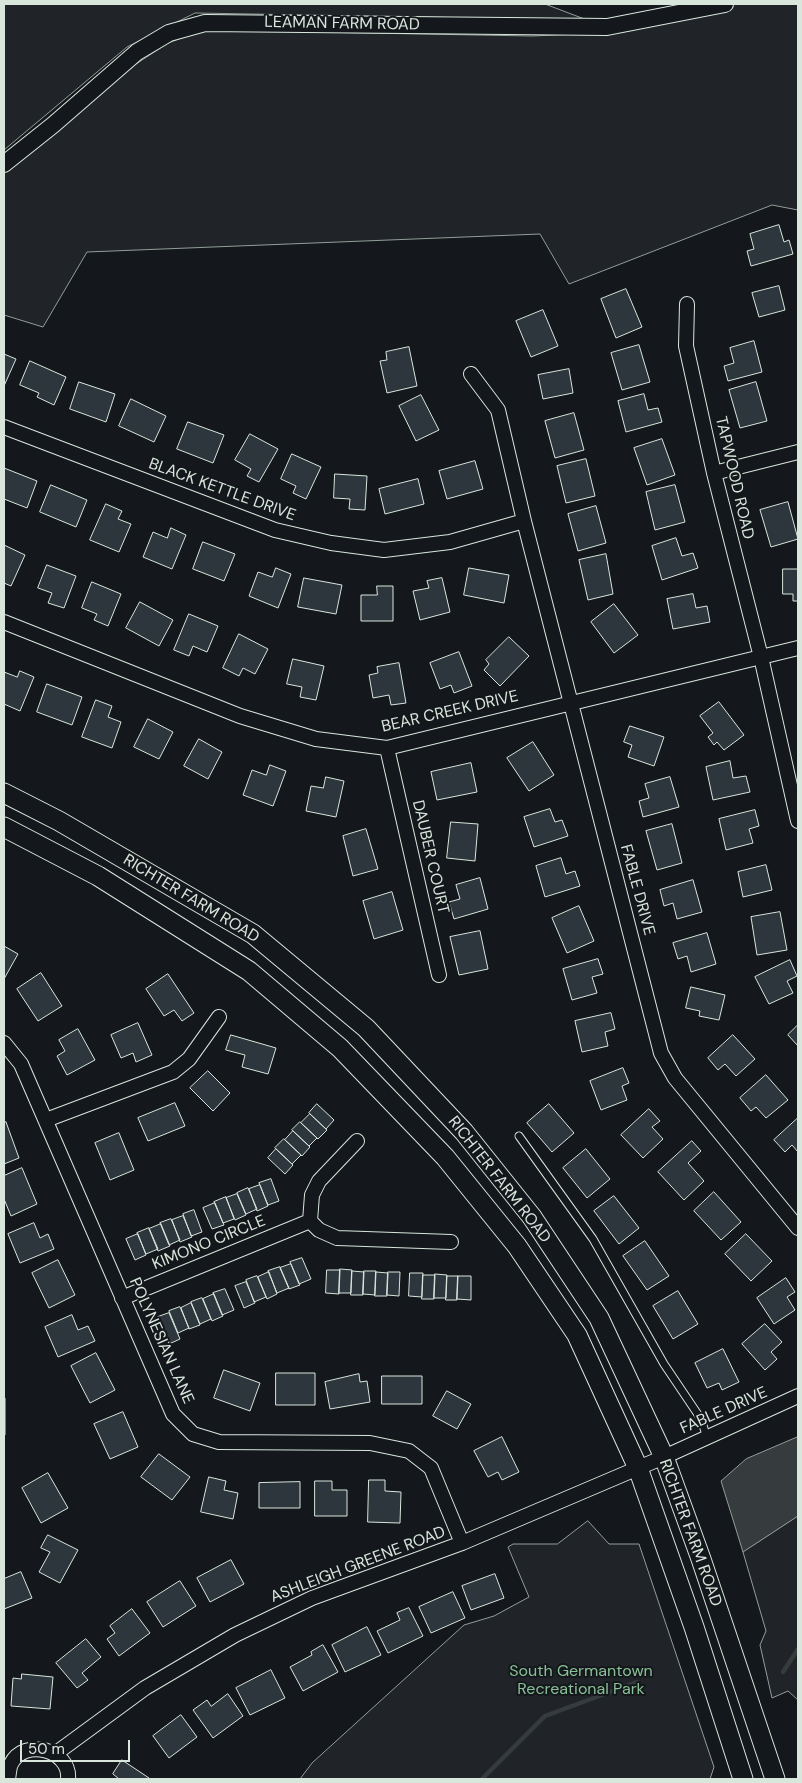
<!DOCTYPE html>
<style>
body{margin:0}
#map{position:relative;width:802px;height:1783px;overflow:hidden;background:#14181c;font-family:"DM Sans",sans-serif}
canvas{display:block}
.frame{position:absolute;inset:0;border:5px solid #d8e6dc;pointer-events:none}
.scale{position:absolute;left:20px;top:1740px;width:110px;height:22px;box-sizing:border-box;border:2px solid #d8e6dc;border-top:0;padding-left:6px;font-size:15px;line-height:18px;white-space:nowrap;color:#d8e6dc;-webkit-text-stroke:4px #14181c;paint-order:stroke}
</style>
<div id="map">
<canvas width="802" height="1783"></canvas>
<div class="frame"></div>
<div class="scale">50 m</div>
</div>
<script>
const ctx = document.querySelector('canvas').getContext('2d');
ctx.lineJoin = 'round';
function fillPath(path, color) {
  ctx.fillStyle = color;
  ctx.fill(path, 'evenodd');
}
function trace(path, color, width, dash) {
  ctx.strokeStyle = color;
  ctx.lineWidth = width;
  ctx.lineCap = dash ? 'butt' : 'round';
  ctx.setLineDash(dash || []);
  ctx.stroke(path);
}
function drawText(font, color, halo, rows, align = 'center') {
  ctx.font = font + ' "DM Sans",sans-serif';
  ctx.lineWidth = 4;
  ctx.setLineDash([]);
  ctx.textBaseline = 'middle';
  ctx.strokeStyle = halo;
  ctx.fillStyle = color;
  for (const [text, x, y, turn = 0] of rows) {
    ctx.save();
    ctx.translate(x, y);
    ctx.rotate((+turn || 0) * Math.PI / 180);
    ctx.textAlign = isNaN(turn) ? turn : align;
    if (halo) ctx.strokeText(text, 0, 0);
    ctx.fillText(text, 0, 0);
    ctx.restore();
  }
}
const green = new Path2D(`
 M4,4H545L587,20L195,13L127,47L4,150Z
 M736,4H798V210L772,205L569,284L540,234L87,252L43,327L4,315V171L136,64L168,43L203,30L532,36L623,32Z
 M798,1516V1700L788,1691L772,1698L760,1645L766,1631L743,1552Z
 M588,1521L609,1544H639L714,1767L710,1779H300L312,1763L464,1625L494,1616L529,1597L508,1547L513,1544H557Z`);
fillPath(green, '#202428');
trace(green, '#939e99', 1);
const water = new Path2D(`
 M798,1437V1516L743,1552L721,1481L746,1459Z`);
fillPath(water, '#363b3e');
trace(water, '#939e99', 1);
trace(new Path2D(`
 M783,1672L798,1649
 M482,1779L545,1716L637,1682`), '#363b3e', 4.5);
const building = new Path2D(`
 M779,225L784,242L789,240L793,254L751,266L747,251L754,249L750,234Z
 M779,286L785,310L759,317L752,293Z
 M626,289L642,327L616,338L601,299Z
 M543,310L558,346L531,357L516,321Z
 M754,341L762,372L728,381L724,366L734,363L730,348Z
 M639,345L650,382L622,390L611,353Z
 M409,347L417,386L387,393L380,361L387,360L386,352Z
 M4,354L16,359L4,386Z
 M30,361L66,377L54,405L37,397L39,393L20,385Z
 M569,369L573,393L543,399L538,375Z
 M79,382L115,394L106,422L70,409Z
 M756,382L767,421L740,428L729,390Z
 M644,394L648,410L658,408L662,422L626,432L618,401Z
 M421,395L439,430L416,441L399,406Z
 M131,399L166,416L154,442L119,426Z
 M574,413L584,450L555,458L545,421Z
 M188,422L224,435L213,463L177,449Z
 M250,434L278,449L259,482L247,476L251,469L235,460Z
 M662,439L675,475L647,485L634,448Z
 M292,454L321,467L306,499L293,493L296,486L281,479Z
 M586,459L595,496L566,503L557,466Z
 M475,461L483,489L447,499L439,471Z
 M4,468L37,481L27,508L4,499Z
 M335,474L367,476L365,510L349,509L350,499L334,498Z
 M418,479L424,504L385,514L379,489Z
 M51,485L87,500L76,527L40,512Z
 M675,485L685,522L655,530L646,492Z
 M788,502L798,539L771,547L760,510Z
 M106,504L122,511L118,519L131,524L119,552L90,540Z
 M596,506L606,543L578,551L568,514Z
 M171,528L186,535L172,569L143,557L153,532L167,538Z
 M676,538L682,556L693,553L698,568L662,580L652,546Z
 M203,542L235,554L224,581L193,569Z
 M4,545L25,555L11,586L4,583Z
 M606,554L613,594L588,600L579,560Z
 M47,565L76,576L64,608L48,603L52,593L38,588Z
 M276,568L291,574L278,608L249,596L258,572L272,577Z
 M469,568L509,575L504,603L464,595Z
 M783,569H798V601H793V594H783Z
 M304,578L342,585L336,614L298,607Z
 M442,578L450,612L420,620L413,591L429,588L427,581Z
 M92,582L121,594L108,626L94,620L97,614L82,608Z
 M377,586H393V621H361V595H377Z
 M693,594L696,608L707,606L710,622L673,629L667,599Z
 M140,602L173,620L159,646L126,628Z
 M614,604L638,635L614,653L591,622Z
 M189,614L218,626L207,652L193,646L189,656L174,650Z
 M239,634L268,649L255,674L243,668L239,676L223,668Z
 M509,637L529,656L500,686L484,670L489,664L486,660Z
 M459,652L472,686L454,693L451,685L440,689L430,663Z
 M293,659L324,666L316,700L300,697L302,687L287,684Z
 M399,663L406,703L391,705L389,695L373,698L369,675L378,673L377,667Z
 M20,671L34,677L20,711L4,704V672L17,677Z
 M47,684L82,697L72,725L37,712Z
 M96,700L112,706L108,717L121,722L112,748L82,737Z
 M719,702L744,735L724,750L717,742L714,745L708,737L713,733L700,716Z
 M148,719L173,732L159,759L134,747Z
 M630,726L664,737L654,766L628,757L632,745L624,742Z
 M199,739L222,752L208,779L184,766Z
 M533,742L554,775L529,791L507,758Z
 M730,761L733,778L746,776L750,792L713,800L706,767Z
 M471,763L477,792L437,800L431,772Z
 M270,765L286,771L273,806L243,795L252,770L266,775Z
 M326,777L344,781L336,817L306,811L311,786L323,788Z
 M670,777L679,807L643,817L639,801L649,798L645,784Z
 M550,809L555,822L562,820L568,836L534,847L524,817Z
 M755,810L759,826L749,829L753,843L726,850L719,819Z
 M451,822L478,824L475,861L447,858Z
 M672,824L682,863L657,870L646,831Z
 M366,829L378,869L353,876L343,836Z
 M561,858L566,874L575,871L580,886L545,897L536,866Z
 M766,865L772,890L743,897L738,872Z
 M480,878L488,909L454,919L449,902L460,899L456,885Z
 M693,880L702,912L677,919L673,903L664,906L660,890Z
 M392,892L403,930L374,939L363,901Z
 M579,906L594,941L567,953L552,918Z
 M780,912L787,950L757,955L751,917Z
 M480,931L488,969L459,975L450,937Z
 M707,933L716,964L691,972L687,956L678,959L673,943Z
 M4,946L18,954L4,979Z
 M598,959L603,974L592,977L597,993L572,1000L563,969Z
 M790,960L797,976L787,981L793,993L769,1004L755,977Z
 M41,973L62,1006L38,1021L17,989Z
 M168,974L194,1013L182,1021L174,1010L164,1016L146,989Z
 M691,987L725,995L719,1020L699,1016L700,1011L686,1008Z
 M611,1013L615,1029L605,1032L608,1046L582,1052L575,1021Z
 M138,1023L152,1055L136,1062L133,1053L121,1058L111,1035Z
 M798,1025V1046L788,1035Z
 M78,1029L95,1060L67,1075L57,1056L65,1051L59,1040Z
 M231,1035L276,1048L268,1074L242,1067L245,1055L226,1050Z
 M733,1035L755,1059L736,1076L725,1064L718,1070L708,1058Z
 M623,1068L629,1083L622,1086L627,1100L601,1110L590,1081Z
 M208,1071L230,1093L213,1111L190,1088Z
 M766,1075L788,1100L766,1118L756,1107L751,1111L740,1098Z
 M175,1103L185,1126L148,1141L138,1118Z
 M317,1104L334,1120L326,1129L309,1113Z
 M549,1104L574,1133L552,1152L527,1123Z
 M649,1109L660,1121L652,1127L663,1139L643,1158L621,1135Z
 M310,1114L327,1130L318,1139L301,1123Z
 M798,1118V1152L792,1145L785,1152L774,1140Z
 M6,1122L19,1158L4,1164V1123Z
 M300,1122L317,1138L309,1146L292,1130Z
 M293,1131L310,1147L302,1156L285,1140Z
 M119,1133L134,1170L110,1180L95,1143Z
 M284,1139L301,1155L292,1164L275,1148Z
 M692,1141L701,1151L688,1163L704,1181L684,1200L658,1172Z
 M276,1149L293,1165L285,1174L268,1158Z
 M586,1149L610,1179L587,1198L563,1168Z
 M22,1168L37,1204L11,1216L4,1199V1176Z
 M271,1179L279,1201L268,1205L259,1183Z
 M260,1185L268,1206L257,1211L249,1189Z
 M248,1188L257,1209L246,1214L237,1193Z
 M714,1192L741,1222L721,1240L694,1211Z
 M237,1194L246,1215L235,1220L226,1198Z
 M614,1196L639,1228L619,1244L594,1211Z
 M226,1197L234,1219L223,1223L214,1202Z
 M215,1203L224,1225L212,1229L203,1208Z
 M194,1210L202,1232L191,1236L183,1214Z
 M183,1216L192,1237L180,1242L172,1220Z
 M171,1219L180,1240L169,1245L160,1223Z
 M34,1223L40,1238L48,1234L54,1249L20,1263L8,1234Z
 M161,1224L170,1246L158,1251L149,1229Z
 M149,1228L158,1249L146,1254L137,1233Z
 M138,1234L146,1255L135,1260L126,1239Z
 M746,1234L772,1261L751,1281L725,1254Z
 M645,1241L669,1276L647,1290L623,1256Z
 M302,1258L311,1279L299,1284L290,1262Z
 M58,1260L75,1295L49,1308L32,1273Z
 M291,1264L300,1285L289,1289L280,1268Z
 M280,1267L289,1288L277,1293L268,1271Z
 M340,1269L352,1270L351,1293H339Z
 M327,1270H340L339,1294L326,1293Z
 M352,1271L364,1272L363,1295H351Z
 M364,1271H376L375,1295L363,1294Z
 M269,1272L277,1294L267,1299L258,1277Z
 M376,1272L388,1273L387,1296H375Z
 M388,1272H400L399,1296L387,1295Z
 M410,1273H423L422,1297L409,1296Z
 M435,1274L447,1275L446,1298H434Z
 M423,1275H435L434,1299H422Z
 M257,1276L266,1297L254,1302L246,1280Z
 M447,1276H458L457,1300H446Z
 M458,1276H471V1300L457,1299Z
 M786,1278L795,1292L787,1297L795,1310L774,1324L757,1298Z
 M246,1282L255,1303L244,1308L235,1286Z
 M225,1289L234,1310L222,1315L213,1293Z
 M678,1291L698,1324L673,1339L653,1306Z
 M214,1294L223,1316L212,1321L203,1299Z
 M202,1298L211,1319L200,1324L191,1302Z
 M191,1303L200,1325L189,1329L181,1308Z
 M180,1307L189,1328L178,1333L169,1311Z
 M169,1313L180,1339L169,1344L158,1317Z
 M72,1315L78,1330L88,1326L95,1341L58,1357L45,1327Z
 M765,1324L782,1342L771,1352L777,1359L765,1370L742,1344Z
 M723,1349L739,1382L722,1390L719,1383L707,1388L695,1363Z
 M96,1353L115,1390L90,1403L71,1366Z
 M224,1370L260,1383L250,1411L214,1398Z
 M276,1373H315V1405H276Z
 M359,1374L360,1382L367,1381L370,1402L330,1409L325,1382Z
 M382,1376H422V1404H382Z
 M447,1391L471,1404L457,1429L433,1416Z
 M4,1398H5V1435H4Z
 M123,1412L138,1447L110,1459L94,1424Z
 M502,1437L519,1472L502,1480L498,1472L488,1477L474,1451Z
 M159,1454L190,1477L172,1500L141,1477Z
 M48,1473L68,1508L41,1523L22,1488Z
 M209,1477L226,1481L224,1490L238,1493L233,1519L201,1512Z
 M369,1480H385V1491L401,1492L400,1523L368,1522Z
 M315,1481H332V1490H347V1516H315Z
 M300,1482V1508H259V1483Z
 M48,1535L78,1550L60,1583L39,1572L50,1552L41,1548Z
 M231,1560L244,1584L210,1602L197,1578Z
 M21,1572L32,1598L4,1609V1579Z
 M495,1574L504,1598L471,1610L462,1586Z
 M180,1581L196,1606L163,1627L147,1602Z
 M453,1592L465,1618L431,1633L419,1607Z
 M409,1608L423,1636L388,1653L377,1631L400,1620L397,1613Z
 M132,1609L150,1633L119,1656L107,1639L115,1633L110,1626Z
 M367,1627L381,1655L345,1672L332,1645Z
 M86,1639L101,1657L82,1673L88,1680L77,1688L56,1663Z
 M323,1645L338,1672L303,1691L290,1667L312,1655L311,1652Z
 M271,1670L285,1698L250,1715L236,1688Z
 M22,1674L53,1677L50,1709L11,1706L13,1678L21,1679Z
 M228,1694L243,1716L213,1738L193,1710L207,1700L211,1706Z
 M181,1715L197,1737L169,1758L153,1736Z
 M122,1760L149,1778V1779H119L113,1774Z`);
fillPath(building, '#2c363c');
trace(building, '#d8e6dc', 1);
const service = new Path2D(`
 M519,1136L593,1239L664,1364L701,1419L707,1438`);
const minor = new Path2D(`
 M687,304L686,346L714,473L761,657L798,821
 M471,374L498,410L524,521L661,1053L675,1078L798,1228
 M4,427L275,530L331,543L384,550L450,542L524,521
 M714,473L798,452
 M4,622L240,716L316,739L387,748L798,648
 M387,748L439,975
 M4,1043L21,1064L173,1414L193,1434L219,1442L370,1443L409,1451L431,1468L462,1543
 M46,1120L173,1072L189,1059L219,1017
 M310,1221L312,1195L319,1181L357,1141
 M122,1298L310,1221L319,1230L337,1238L451,1242
 M55,1754L145,1688L235,1635L312,1598L462,1543L664,1457L798,1396
 M8,1779C9,1774 9,1768 11,1764C24,1737 71,1750 68,1779`);
const tertiary = new Path2D(`
 M4,164L53,125L137,52L169,33L205,23L607,27L725,4`);
const secondary = new Path2D(`
 M4,793L59,821L253,934L366,1028L464,1132L532,1217L599,1318L664,1457L701,1559L775,1779
 M4,827L98,876L249,971L340,1048L445,1157L517,1246L577,1335L638,1468L694,1627L743,1779`);
trace(service, '#d8e6dc', 9);
trace(minor, '#d8e6dc', 16);
trace(tertiary, '#d8e6dc', 18);
trace(secondary, '#d8e6dc', 21);
trace(service, '#14181c', 7);
trace(minor, '#14181c', 14);
trace(tertiary, '#14181c', 16);
trace(secondary, '#14181c', 19);
drawText('16px', '#d8e6dc', '#14181c', [
 ["LEAMAN FARM ROAD",342,24,1],
 ["TAPWOOD ROAD",734,478,77],
 ["BLACK KETTLE DRIVE",222,490,20],
 ["BEAR CREEK DRIVE",450,712,-13],
 ["DAUBER COURT",430,857,77],
 ["FABLE DRIVE",637,890,75],
 ["RICHTER FARM ROAD",191,899,31],
 ["RICHTER FARM ROAD",499,1180,52],
 ["KIMONO CIRCLE",209,1243,-22],
 ["POLYNESIAN LANE",161,1341,66],
 ["FABLE DRIVE",724,1411,-24],
 ["RICHTER FARM ROAD",690,1533,70],
 ["ASHLEIGH GREENE ROAD",358,1565,-21]
]);
drawText('16px', '#8ac095', '#14181c', [
 ["South Germantown",581,1672],
 ["Recreational Park",581,1690]
]);
</script>
